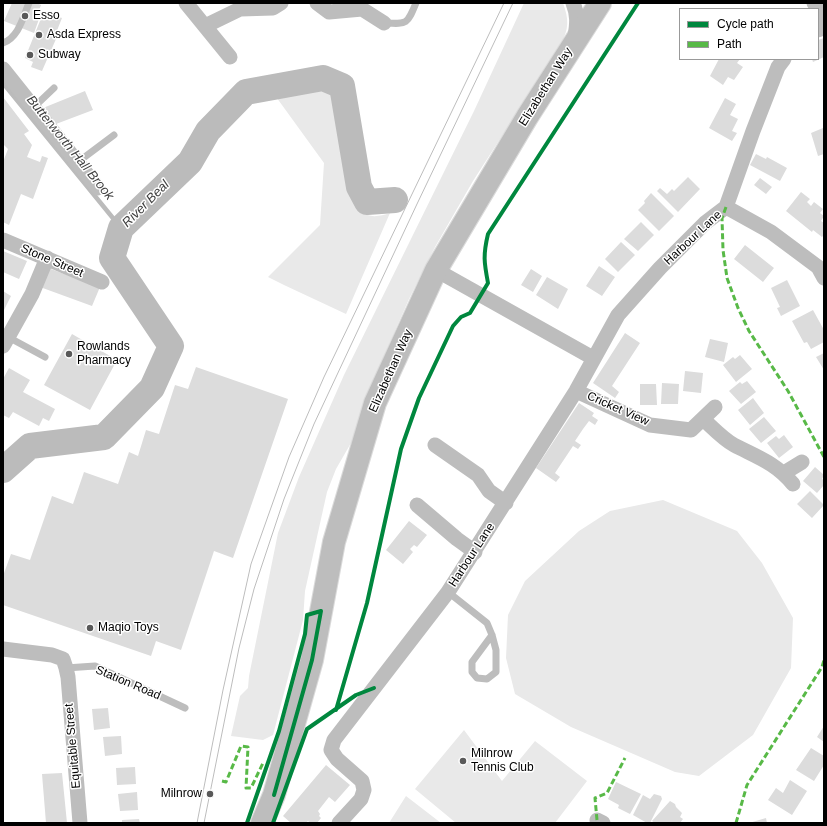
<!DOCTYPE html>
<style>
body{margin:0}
#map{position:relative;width:827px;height:826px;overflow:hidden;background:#fff;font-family:Arial,sans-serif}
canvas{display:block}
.frame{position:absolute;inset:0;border:4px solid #000;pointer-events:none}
.legend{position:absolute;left:679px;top:8px;width:140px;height:52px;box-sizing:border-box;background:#fff;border:1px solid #999;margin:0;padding:5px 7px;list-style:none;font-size:12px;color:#000}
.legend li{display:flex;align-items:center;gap:8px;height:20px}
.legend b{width:20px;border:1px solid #999}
</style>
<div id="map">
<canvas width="827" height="826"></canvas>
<div class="frame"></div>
<ul class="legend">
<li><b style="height:5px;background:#00873e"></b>Cycle path</li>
<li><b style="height:5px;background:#58b947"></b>Path</li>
</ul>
</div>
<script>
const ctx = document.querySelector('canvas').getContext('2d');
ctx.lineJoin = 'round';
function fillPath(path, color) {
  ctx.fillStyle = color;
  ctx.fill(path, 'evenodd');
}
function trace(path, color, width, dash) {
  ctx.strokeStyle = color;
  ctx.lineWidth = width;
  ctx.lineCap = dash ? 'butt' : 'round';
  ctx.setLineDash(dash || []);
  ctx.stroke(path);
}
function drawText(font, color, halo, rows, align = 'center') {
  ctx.font = font + ' Arial,sans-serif';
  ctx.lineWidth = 3;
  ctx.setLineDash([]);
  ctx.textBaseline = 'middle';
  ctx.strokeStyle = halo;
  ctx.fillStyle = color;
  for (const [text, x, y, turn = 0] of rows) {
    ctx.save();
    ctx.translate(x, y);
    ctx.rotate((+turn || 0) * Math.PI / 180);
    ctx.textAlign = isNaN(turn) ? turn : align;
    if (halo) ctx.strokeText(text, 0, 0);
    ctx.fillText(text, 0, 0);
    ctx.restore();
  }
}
fillPath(new Path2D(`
 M524,3H563C569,20 569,28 561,44L473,181L435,247L409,299L376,374L351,443L336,469L327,492L305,591L303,620L273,735L263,740L231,736L240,696L248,688L249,676L278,533L299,477L344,375L474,111Z
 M320,82L332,87L338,94C340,118 345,196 361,211C370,219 380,216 390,213L346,314L284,285L268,277L320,225L324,163L274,94Z
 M663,500L737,531L762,563L793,618L791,668L753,735L699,776L675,772L571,727L515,694L506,658L508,615L525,581L579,531L610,511Z
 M464,730L502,781L535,741L587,781L555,823H456L415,789Z
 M406,796L441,823H389Z`), '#e9e9e9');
trace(new Path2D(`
 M3,83L121,228`), '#bbb', 4.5);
trace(new Path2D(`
 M3,470L30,446L104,437L152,388L171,346L112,258L121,228L190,162L208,131L246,92L323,78L342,86L359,187L367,202L395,200`), '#bbb', 26);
fillPath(new Path2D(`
 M12,3H37L41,5L36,18L39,19L34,33L4,21Z
 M44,11L62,18L54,38L56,39L42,71L31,67L33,62L25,58Z
 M824,38V57L813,62L812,59H818V40Z
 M719,59H740L737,63L743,67L734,80L728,77L723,85L710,76Z
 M85,91L93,110L56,124L43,108Z
 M3,97L29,131L24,134L32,145L27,157L40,162L42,156L48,158L33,199L21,194L9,225L3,222V162L8,149L3,144Z
 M725,98L736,104L730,115L738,119L732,131L737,133L732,141L709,128Z
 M823,128L824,154L818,156L811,133Z
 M756,154L766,159L767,157L787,168L780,181L750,165Z
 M688,177L700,189L678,212L657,191L660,188L667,194L672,189L674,191Z
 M760,178L772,187L766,194L754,185Z
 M801,192L810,199L807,202L811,206L814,202L823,209L820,213L824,216L821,221L824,223V235L822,237L813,230L812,232L786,211Z
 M651,193L674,216L659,231L638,210L645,203L644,201Z
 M641,222L654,235L638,251L624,239Z
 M621,242L635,255L618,272L605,259Z
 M745,245L774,268L763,282L734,259Z
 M3,251L27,261L19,279L3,272Z
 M599,266L615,277L602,296L586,286Z
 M48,268L100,287L92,306L40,287Z
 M531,269L542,276L533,292L521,285Z
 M547,277L568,289L558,309L536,295Z
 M787,280L800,306L781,316L777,308L780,307L771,288Z
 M3,291L11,296L3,312Z
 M813,310L824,330V342L811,349L807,342L804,343L792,321Z
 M625,333L640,343L612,386L619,392L615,398L593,383Z
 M72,334L117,360L90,410L44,385Z
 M710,339L728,343L724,362L705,357Z
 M824,353V370L816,357Z
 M740,355L752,369L736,382L723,365L733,357L735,359Z
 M196,367L288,399L233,558L214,551L181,650L156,641L151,656L3,605V576L11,554L30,560L52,496L73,504L84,472L118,484L129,452L138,456L146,430L159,434L175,385L188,389Z
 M9,368L30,380L23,392L55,409L49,421L43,418L39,426L13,412L9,418L3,415V379Z
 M685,371L703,373L701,393L683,391Z
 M747,381L756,392L741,404L729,391L740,382L742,384Z
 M662,383L679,384L678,404H661Z
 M640,384H656L657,405H640Z
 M753,398L764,413L750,425L738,410Z
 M579,403L594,413L592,416L598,420L595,425L589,421L583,429L575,441L581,445L578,449L573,446L555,473L560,477L556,482L536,468Z
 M764,417L776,431L761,443L749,429Z
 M784,435L793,447L779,458L767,443L776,436L779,439Z
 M815,467L824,475L822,479L824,480V485L817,493L803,481Z
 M810,491L824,505L812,518L797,504Z
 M409,521L427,535L417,547L414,545L410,549L413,552L403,564L386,550Z
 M108,708L110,728L94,730L92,709Z
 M824,726V742L817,737Z
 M121,736L122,754L105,756L103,737Z
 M811,748L824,756V765L814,781L796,770Z
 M326,765L350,785L335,802L329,797L318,811L320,814L319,816L321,818L317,823H310L308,821L306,823H291L283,816Z
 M135,767L136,784L117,785L116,768Z
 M62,773L67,823H46L42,774Z
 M790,780L807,791L792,815L768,800L776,788L783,793Z
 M616,782L641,794L630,814L618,808L619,805L608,799Z
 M137,792L138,810L120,811L118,794Z
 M654,794L661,796L662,799L650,823H647L633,815L643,795L650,799Z
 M670,801L675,804L676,807L682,813L680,817L683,819L680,823H655L652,821Z
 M766,818L767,823H749Z
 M139,819L140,823H122V820Z`), '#dcdcdc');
const primary = new Path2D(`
 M262,823L274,795L312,660L334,542L375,403L436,270L527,117L600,3`);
trace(primary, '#dbdbdb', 24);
trace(new Path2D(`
 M384,23C407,24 407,25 416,3
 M3,43C19,37 23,17 29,3
 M34,107L54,88
 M78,162L114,135
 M8,337L45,357
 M448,592L487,623L492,635L496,650V672L487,679L477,678L472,672V662L492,635
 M66,668L95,666L185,708`), '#bdbdbd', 7);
trace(new Path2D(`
 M186,3L230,57
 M317,3L329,12L362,9L384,23
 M573,3C578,15 577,24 575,37
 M814,3L824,18
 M205,26L240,9L273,8L281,3
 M818,30L824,28
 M3,69L98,188
 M726,207L771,232L818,267L824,278
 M3,240L102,282
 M436,270L593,358
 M3,346L32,294L47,258
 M576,391L650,425L691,430L715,407
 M703,419C712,427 723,439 734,445C757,457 776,463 793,484
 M435,445L478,475L489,491L506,503
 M784,473L802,462
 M417,505L457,539L475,552
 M3,649L52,655L63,659L66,668L68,677L80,823
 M597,820L603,823
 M339,823L361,799L364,790L362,781L337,759L331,750L334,740L448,592L576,391L618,315L660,268L705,223L726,207L753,131L778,67L784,59`), '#bdbdbd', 15);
trace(primary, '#bdbdbd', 22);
trace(new Path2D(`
 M197,823L223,690L251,564L289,457L324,377L504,3
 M204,823L239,648L254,589L284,499L314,424L417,204L513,3`), '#bdbdbd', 1);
trace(new Path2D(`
 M726,207L722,218L723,250L727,278L738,308L749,331L788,391L824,457
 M222,781L226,782L241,746L248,747L246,788H251L263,763
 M597,820L595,798L607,793L625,758
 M736,823L747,785L822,667L824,660`), '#58b947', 3, [6, 3]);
trace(new Path2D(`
 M336,710L367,603L401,449L419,398L453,326L461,317L470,313L488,283C484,262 483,255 488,234L638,3
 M247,823L279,731L305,634L307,615L321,611L312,660L274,795
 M273,823L307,729L356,695L374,688`), '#00873e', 4);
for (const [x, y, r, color] of [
 [25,16,4,"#595959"],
 [39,35,4,"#595959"],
 [30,55,4,"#595959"],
 [69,354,4,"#595959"],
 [90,628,4,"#595959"],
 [463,761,4,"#595959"],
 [210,794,4,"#595959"]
]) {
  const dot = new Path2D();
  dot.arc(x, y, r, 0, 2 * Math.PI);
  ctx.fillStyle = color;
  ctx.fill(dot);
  trace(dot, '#fff', 1.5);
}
drawText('12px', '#000', '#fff', [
 ["Esso",33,16],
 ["Asda Express",47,35],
 ["Subway",38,55],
 ["Rowlands",77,347],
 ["Pharmacy",77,361],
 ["Maqio Toys",98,628],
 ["Milnrow",471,754],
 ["Tennis Club",471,768],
 ["Milnrow",202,794,"right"]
], 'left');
drawText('12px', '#000', '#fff', [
 ["Elizabethan Way",546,87,-58],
 ["Harbour Lane",693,238,-43],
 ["Stone Street",52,261,23],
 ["Elizabethan Way",391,371,-66],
 ["Cricket View",618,409,24],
 ["Harbour Lane",472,555,-57],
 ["Station Road",128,683,23],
 ["Equitable Street",73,746,-95]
]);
drawText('italic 13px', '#3f3f3f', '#fff', [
 ["Butterworth Hall Brook",70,148,51],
 ["River Beal",146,204,-45]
]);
</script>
